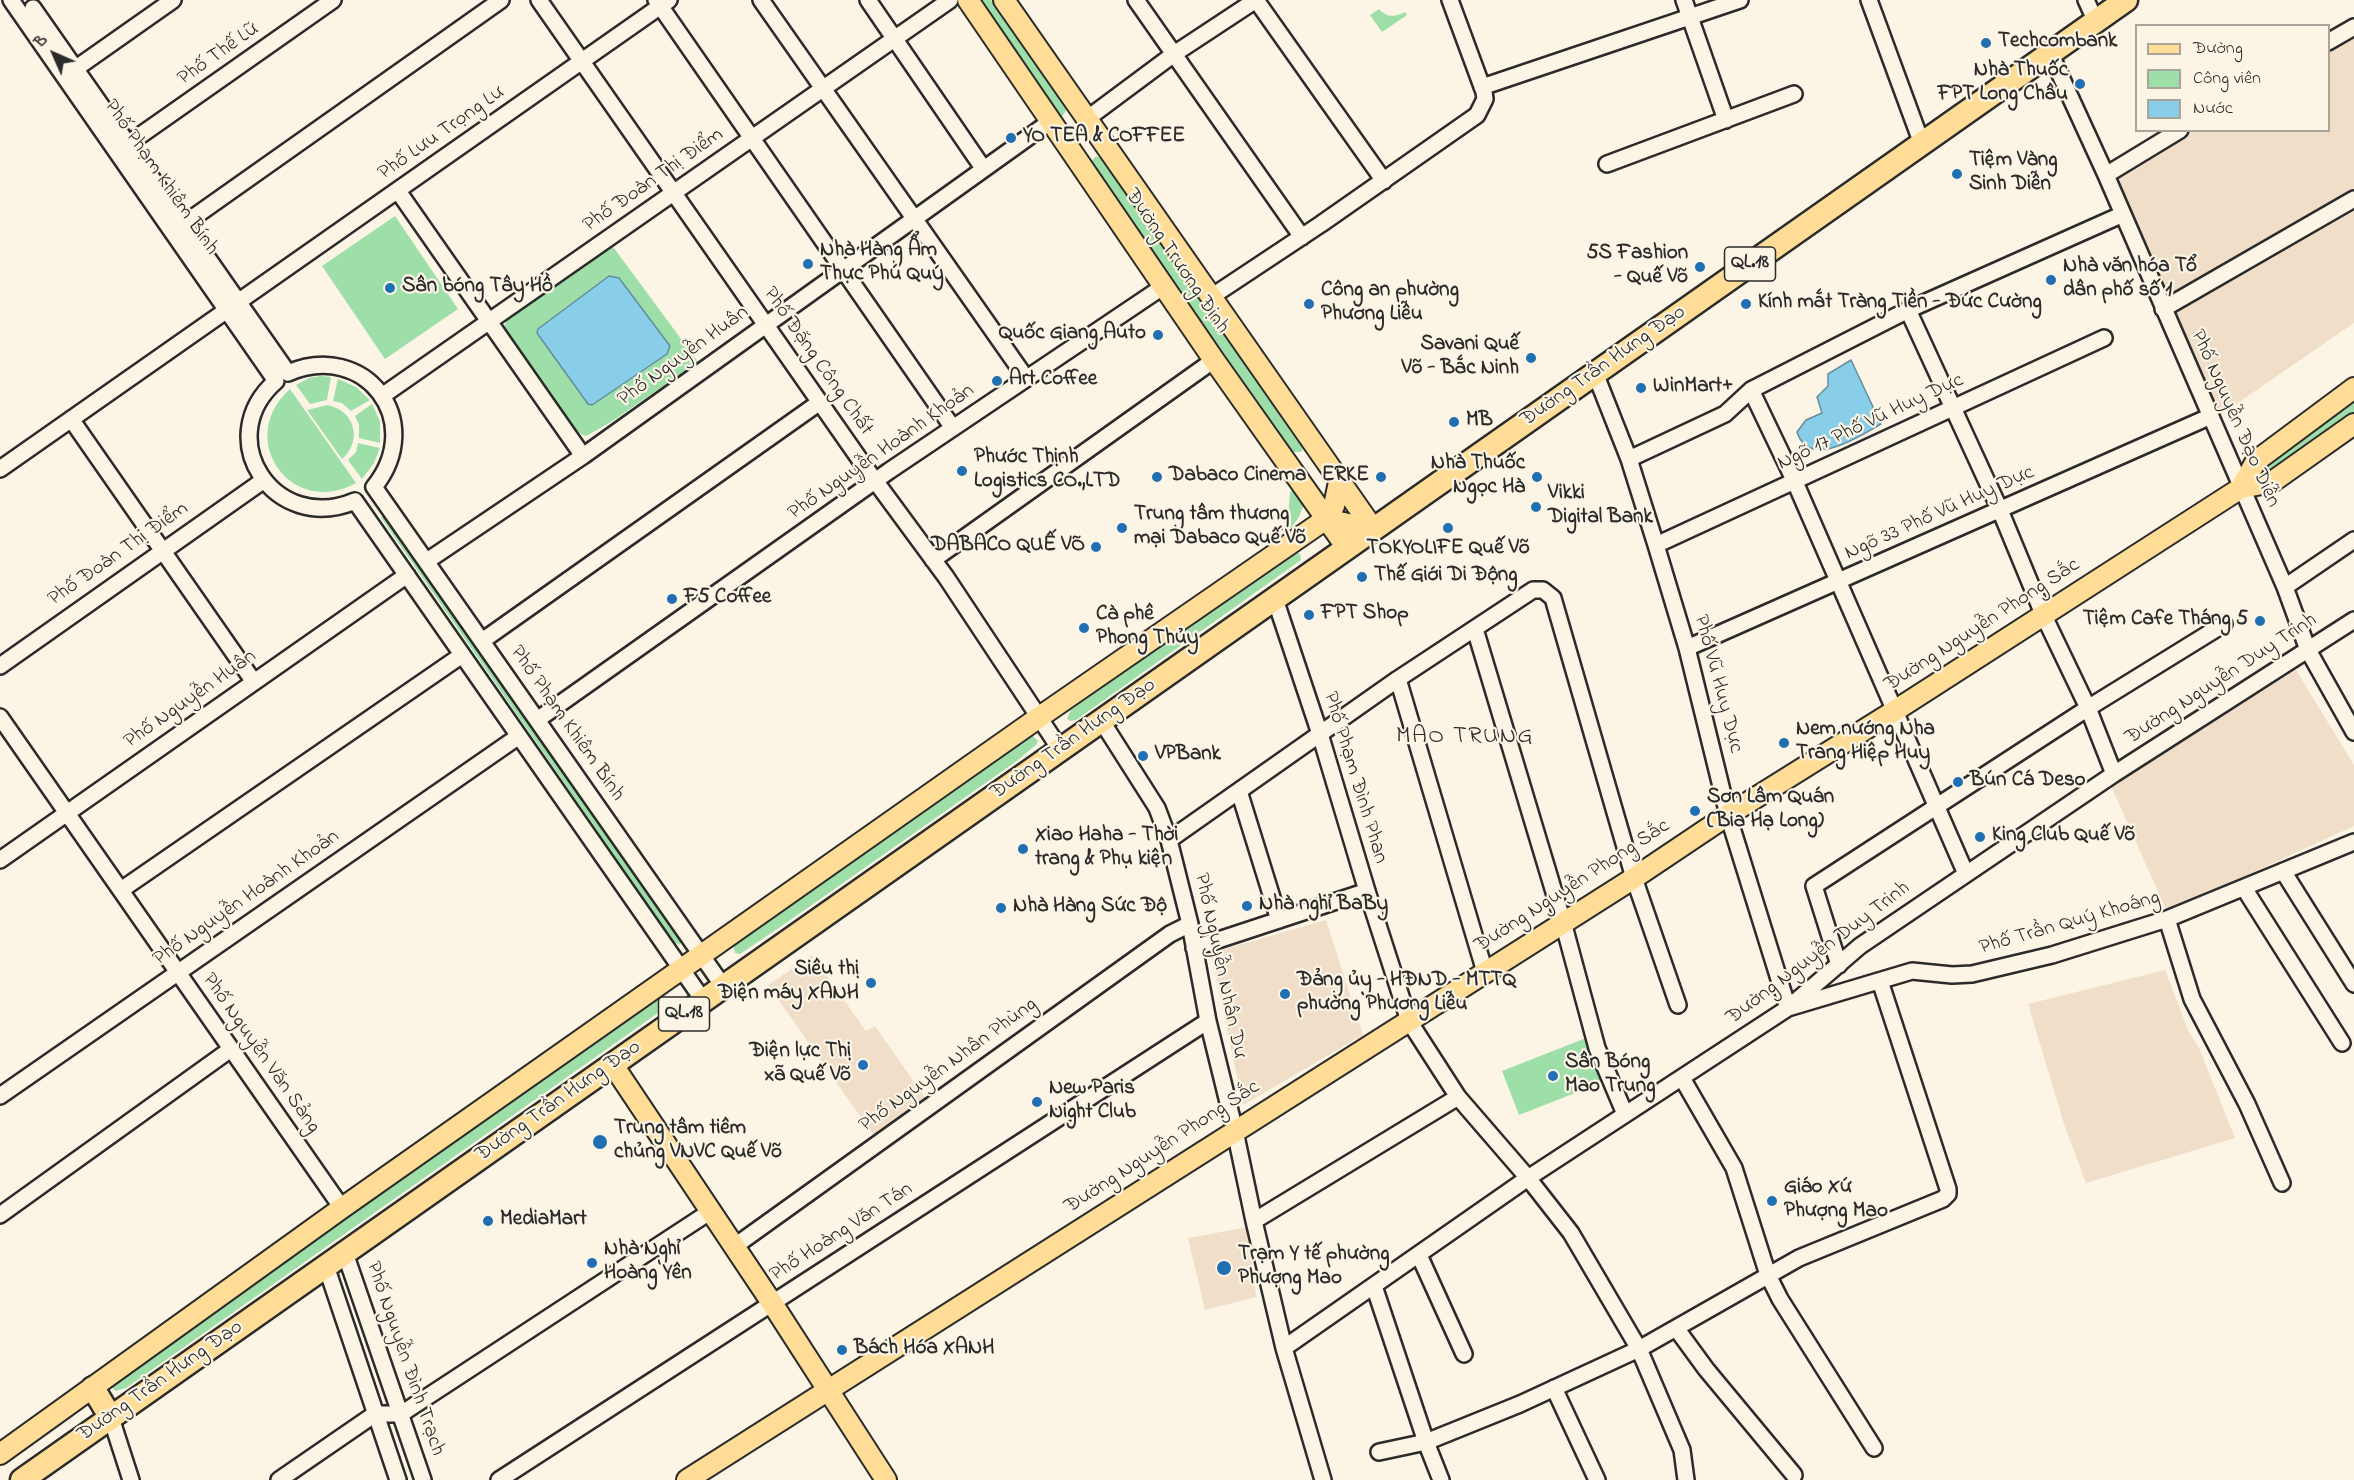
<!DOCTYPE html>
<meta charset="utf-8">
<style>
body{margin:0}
#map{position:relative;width:2354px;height:1480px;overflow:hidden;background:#fcf5e5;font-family:"Indie Flower",sans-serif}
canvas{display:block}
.legend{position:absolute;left:2135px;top:24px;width:195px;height:108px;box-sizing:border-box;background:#fcf5e5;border:2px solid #a8a49b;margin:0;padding:8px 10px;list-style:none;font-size:18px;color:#2b2b2b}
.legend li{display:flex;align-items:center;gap:12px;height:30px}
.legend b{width:30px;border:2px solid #a8a49b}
.north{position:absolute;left:24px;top:24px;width:60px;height:60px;-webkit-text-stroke:4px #fcf5e5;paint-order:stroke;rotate:315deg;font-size:16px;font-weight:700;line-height:24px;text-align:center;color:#2b2b2b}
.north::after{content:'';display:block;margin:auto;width:21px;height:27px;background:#2b2b2b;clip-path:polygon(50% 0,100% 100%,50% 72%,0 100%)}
</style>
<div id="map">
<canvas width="2354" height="1480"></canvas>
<ul class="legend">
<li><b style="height:8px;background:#ffdd96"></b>Đường</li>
<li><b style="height:16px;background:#9edfa9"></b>Công viên</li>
<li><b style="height:16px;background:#88cee9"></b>Nước</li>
</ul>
<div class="north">B</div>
</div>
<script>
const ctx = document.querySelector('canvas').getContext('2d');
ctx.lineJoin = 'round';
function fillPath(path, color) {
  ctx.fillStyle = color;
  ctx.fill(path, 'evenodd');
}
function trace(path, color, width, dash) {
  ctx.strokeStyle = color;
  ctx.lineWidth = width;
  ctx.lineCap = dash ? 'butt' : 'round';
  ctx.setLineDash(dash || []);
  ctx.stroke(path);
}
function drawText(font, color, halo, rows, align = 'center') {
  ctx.font = font + ' "Indie Flower",sans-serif';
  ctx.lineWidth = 4.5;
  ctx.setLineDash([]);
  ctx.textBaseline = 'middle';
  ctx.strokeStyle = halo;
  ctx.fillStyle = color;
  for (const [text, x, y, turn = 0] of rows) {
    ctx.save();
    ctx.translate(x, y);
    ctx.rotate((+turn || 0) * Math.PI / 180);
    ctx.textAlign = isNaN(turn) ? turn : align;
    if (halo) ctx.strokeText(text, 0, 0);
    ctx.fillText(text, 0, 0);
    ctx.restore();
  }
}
fillPath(new Path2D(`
 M2354,34V323L2213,420L2108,182L2193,131L2328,130L2329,49Z
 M2296,670L2354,765V826L2167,912L2111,786Z
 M1326,920L1363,1035L1243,1105L1211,953Z
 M812,955L866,1031L875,1026L926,1099L874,1136L768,985Z
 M2165,970L2188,1030L2199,1048L2235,1138L2086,1183L2065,1127L2028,1004Z
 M1248,1227L1256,1297L1205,1310L1188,1238Z`), '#f0dec9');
fillPath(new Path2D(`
 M976,0H991L1063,104L1067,109L1062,117H1058Z
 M1379,9C1387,18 1396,17 1405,12L1407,15L1382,32L1370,15Z
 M1096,156L1104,160L1301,444L1303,449L1301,452H1294L1287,443L1090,163Z
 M395,216L458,309L385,359L322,266Z
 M611,244L698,362L611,422L586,436L582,435L570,424L508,340L504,327L509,315Z
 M321,376L331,377L327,400L310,404L296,385L309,378Z
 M338,379L356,387L370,400L351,411L342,403L333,401Z
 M290,389L356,483C292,519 234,439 290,389Z
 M2354,403V415L2268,476L2261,472L2263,467Z
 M372,404L380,421V443L359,438V425L355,416Z
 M327,405C355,410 363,441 342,459L307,410Z
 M358,443L380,448L374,463L362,479L348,460L356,452Z
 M1295,489L1304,504L1299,517L1291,528H1287L1290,492Z
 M384,514L682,940L680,945L674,942L382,519L381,517Z
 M1293,551L1300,554L1301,560L1076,720L1070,721L1067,719L1071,710Z
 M1032,735L1038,741L1036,745L1014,763L786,923L740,954L735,953L733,946L735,943Z
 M657,994L664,998L665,1008L126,1388L116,1391L110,1386Z
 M1586,1038L1603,1082L1519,1115L1502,1071Z`), '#9edfa9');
const water = new Path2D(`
 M609,276L619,278L670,346L667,354L592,405L588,404L537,333L538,329Z
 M1851,360L1881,424C1860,436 1809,470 1797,432L1806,420L1822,413L1817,397L1828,386V374Z`);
fillPath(water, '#88cee9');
trace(water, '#638d9d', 1.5);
const minor = new Path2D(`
 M11,0L276,381C211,438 274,535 355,501L703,1000
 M539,0L865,467L946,577L1060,749
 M656,0L953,428
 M761,0L1026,378
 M868,0L983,168
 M1136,0L1302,237
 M1684,0L1726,120
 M1869,0L1922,144
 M2086,0L2096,22
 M33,8L288,373C365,340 427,421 374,487L723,986
 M2328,42L2354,27
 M2051,55L2106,175L2285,587L2308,650L2354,732
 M75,69L173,0
 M1482,87L1740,0
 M1088,118L1174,54L1256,0L1384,181
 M128,144L333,0
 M1607,164L1794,94
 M2106,175L2180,130
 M398,191L583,456
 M184,224L501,0
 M1211,297L1321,224L1477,115L1485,99L1484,92L1450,0
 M238,302L669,0
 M2163,309L2354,199
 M1908,310L2000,510L2043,614L2088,708L2114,774
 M1595,373L1629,459L1656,545L1687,648L1728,815L1788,1008L1912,971L1952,975L1972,974L2052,955L2167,919L2354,842
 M1751,390L1795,482L1966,874
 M382,396L950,0
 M71,419L254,682
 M1629,459L1725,414L1751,390L1908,310L2121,215
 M0,469L227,310
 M1656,545L2104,338
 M933,560L1214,360
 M427,561L583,456L1051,121
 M2285,587L2354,540
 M1275,599L1320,734L1367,891L1409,1021L1458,1097L1528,1178L1571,1233L1639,1349L1682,1450L1686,1480
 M1475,629L1563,922L1597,1048L1625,1114
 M482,641L820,402
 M1687,648L2211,416
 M0,666L264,480
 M1398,679L1485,972
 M0,717L342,1208
 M537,720L889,471L1164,286
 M1101,720L1157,808L1169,840L1190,924L1208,1021L1235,1131L1254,1221L1284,1348L1323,1480
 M1239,791L1279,920
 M1169,840L1398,679L1533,590H1543L1553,598L1634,878L1678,1005
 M0,860L407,575
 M2283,871L2354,984
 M2244,888L2342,1043
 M121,890L462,655
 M2167,919L2192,999L2247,1104L2282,1183
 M1194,948L1367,891
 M1839,965L1814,886L2088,708L2224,624
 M1682,1078L1734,1168L1768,1275L1780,1299L1874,1448
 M0,1096L519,736
 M0,1215L231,1049
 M1254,1221L1458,1097
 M735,1246L1170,934L1190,924
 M345,1253L423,1480
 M1419,1255L1464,1354
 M326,1266L398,1480
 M1374,1286L1426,1442L1441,1480
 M1676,1328L1706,1369L1794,1475
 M1284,1348L1528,1178L1788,1008L1860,946L2114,774L2354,620
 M1554,1388L1597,1480
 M111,1418L131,1480
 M1379,1452L1426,1442L1520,1404L1639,1349L1799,1258L1943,1199L1948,1194V1189L1880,981
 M279,1480L375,1414H401L711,1211
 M499,1480L1208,1021`);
const major = new Path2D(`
 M968,0L1214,360L1347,548
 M1004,0L1374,530
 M2241,488L2256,461L2354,388
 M1326,519L1374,530
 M613,1065L772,1303L886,1480
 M0,1454L342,1208L1038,718L1326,519L1334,506L1339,482
 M687,1480L1634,878L1728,815L1896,710L2241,488L2272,482L2354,424`);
const highway = new Path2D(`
 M93,1388L111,1418
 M22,1480L2126,0`);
trace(minor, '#2b2b2b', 20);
trace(major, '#2b2b2b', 24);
trace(highway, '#2b2b2b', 27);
trace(minor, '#fcf5e5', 15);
trace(major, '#ffdd96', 20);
trace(highway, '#ffdd96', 22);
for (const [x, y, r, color] of [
 [1986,43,6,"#1f6fb2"],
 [2080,84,6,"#1f6fb2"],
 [1011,138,6,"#1f6fb2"],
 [1957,174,6,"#1f6fb2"],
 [808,264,6,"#1f6fb2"],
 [1700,267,6,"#1f6fb2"],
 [2051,280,6,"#1f6fb2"],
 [390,288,6,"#1f6fb2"],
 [1309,304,6,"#1f6fb2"],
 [1746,304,6,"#1f6fb2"],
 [1158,335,6,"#1f6fb2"],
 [1531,358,6,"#1f6fb2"],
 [997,381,6,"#1f6fb2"],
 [1641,388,6,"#1f6fb2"],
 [1454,422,6,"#1f6fb2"],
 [962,471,6,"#1f6fb2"],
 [1157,477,6,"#1f6fb2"],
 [1381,477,6,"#1f6fb2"],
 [1537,477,6,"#1f6fb2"],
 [1536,507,6,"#1f6fb2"],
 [1122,528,6,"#1f6fb2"],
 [1448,528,6,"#1f6fb2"],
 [1096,547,6,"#1f6fb2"],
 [1362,577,6,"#1f6fb2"],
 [672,599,6,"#1f6fb2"],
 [1309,615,6,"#1f6fb2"],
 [2260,621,6,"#1f6fb2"],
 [1084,628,6,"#1f6fb2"],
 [1784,743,6,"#1f6fb2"],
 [1143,756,6,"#1f6fb2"],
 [1958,782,6,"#1f6fb2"],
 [1695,811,6,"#1f6fb2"],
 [1980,837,6,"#1f6fb2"],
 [1023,849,6,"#1f6fb2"],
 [1247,906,6,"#1f6fb2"],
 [1001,908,6,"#1f6fb2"],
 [871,983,6,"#1f6fb2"],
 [1285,994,6,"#1f6fb2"],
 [863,1065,6,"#1f6fb2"],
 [1553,1076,6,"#1f6fb2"],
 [1037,1102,6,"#1f6fb2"],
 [600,1142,8,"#1f6fb2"],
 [1772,1201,6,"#1f6fb2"],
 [488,1221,6,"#1f6fb2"],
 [592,1263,6,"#1f6fb2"],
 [1224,1268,8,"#1f6fb2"],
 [842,1350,6,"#1f6fb2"]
]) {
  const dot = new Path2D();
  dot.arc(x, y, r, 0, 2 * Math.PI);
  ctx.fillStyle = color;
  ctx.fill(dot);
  trace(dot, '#fcf5e5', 2);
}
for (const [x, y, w] of [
 [1750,264,51],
 [684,1014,51]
]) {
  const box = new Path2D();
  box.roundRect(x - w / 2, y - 17, w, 34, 4.5);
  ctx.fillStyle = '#fcf5e5';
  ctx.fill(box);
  trace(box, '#2b2b2b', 1.5);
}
drawText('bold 20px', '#2b2b2b', null, [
 ["QL.18",1750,264],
 ["QL.18",684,1014]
]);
drawText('bold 21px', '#2b2b2b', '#fcf5e5', [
 ["Techcombank",1998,43],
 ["Nhà Thuốc",2068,72,"right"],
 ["FPT Long Châu",2068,96,"right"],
 ["YO TEA & COFFEE",1023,138],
 ["Tiệm Vàng",1969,162],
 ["Sinh Diễn",1969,186],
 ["Nhà Hàng Ẩm",820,252],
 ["Thực Phú Quý",820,276],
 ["5S Fashion",1688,255,"right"],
 ["- Quế Võ",1688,279,"right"],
 ["Nhà văn hóa Tổ",2063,268],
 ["dân phố số 1",2063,292],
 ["Sân bóng Tây Hồ",402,288],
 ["Công an phường",1321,292],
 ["Phương Liễu",1321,316],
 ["Kính mắt Tràng Tiền - Đức Cường",1758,304],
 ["Quốc Giang Auto",1146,335,"right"],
 ["Savani Quế",1519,346,"right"],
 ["Võ - Bắc Ninh",1519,370,"right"],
 ["Art Coffee",1009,381],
 ["WinMart+",1653,388],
 ["MB",1466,422],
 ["Phước Thịnh",974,459],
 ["Logistics CO.,LTD",974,483],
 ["Nhà Thuốc",1525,465,"right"],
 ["Ngọc Hà",1525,489,"right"],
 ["Dabaco Cinema",1169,477],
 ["ERKE",1369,477,"right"],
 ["Vikki",1548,495],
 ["Digital Bank",1548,519],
 ["Trung tâm thương",1134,516],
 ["mại Dabaco Quế Võ",1134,540],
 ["DABACO QUẾ VÕ",1084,547,"right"],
 ["TOKYOLIFE Quế Võ",1448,550,"center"],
 ["Thế Giới Di Động",1374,577],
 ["F5 Coffee",684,599],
 ["FPT Shop",1321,615],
 ["Cà phê",1096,616],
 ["Phong Thủy",1096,640],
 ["Tiệm Cafe Tháng 5",2248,621,"right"],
 ["Nem nướng Nha",1796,731],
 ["Trang Hiệp Huy",1796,755],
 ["VPBank",1155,756],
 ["Bún Cá Deso",1970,782],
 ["Sơn Lâm Quán",1707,799],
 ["(Bia Hạ Long)",1707,823],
 ["Xiao Haha - Thời",1035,837],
 ["trang & Phụ kiện",1035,861],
 ["King Club Quế Võ",1992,837],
 ["Nhà nghỉ BaBy",1259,906],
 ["Nhà Hàng Sức Độ",1013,908],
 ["Siêu thị",859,971,"right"],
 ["Điện máy XANH",859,995,"right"],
 ["Đảng ủy - HĐND - MTTQ",1297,982],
 ["phường Phương Liễu",1297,1006],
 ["Điện lực Thị",851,1053,"right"],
 ["xã Quế Võ",851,1077,"right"],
 ["Sân Bóng",1565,1064],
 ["Mao Trung",1565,1088],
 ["New Paris",1049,1090],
 ["Night Club",1049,1114],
 ["Trung tâm tiêm",614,1130],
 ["chủng VNVC Quế Võ",614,1154],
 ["Giáo Xứ",1784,1189],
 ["Phượng Mao",1784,1213],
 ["MediaMart",500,1221],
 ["Nhà Nghỉ",604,1251],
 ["Hoàng Yên",604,1275],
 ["Trạm Y tế phường",1238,1256],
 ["Phượng Mao",1238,1280],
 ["Bách Hóa XANH",854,1350]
], 'left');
drawText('21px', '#2b2b2b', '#fcf5e5', [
 ["Phố Thế Lữ",219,55,-35],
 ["Phố Lưu Trọng Lư",442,134,-35],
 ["Phố Phạm Khiêm Bính",160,178,55],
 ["Phố Đoàn Thị Điểm",654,181,-35],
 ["Đường Trương Định",1176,262,56],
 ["Phố Nguyễn Huân",684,357,-36],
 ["Phố Đặng Công Chất",817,362,55],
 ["Đường Trần Hưng Đạo",1604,367,-35],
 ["Phố Nguyễn Đạo Diễn",2234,419,66],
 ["Ngõ 17 Phố Vũ Huy Dực",1871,423,-25],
 ["Phố Nguyễn Hoành Khoản",882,453,-35],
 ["Ngõ 33 Phố Vũ Huy Dực",1940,514,-24],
 ["Phố Đoàn Thị Điểm",119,555,-35],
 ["Đường Nguyễn Phong Sắc",1983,626,-33],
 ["Đường Nguyễn Duy Trinh",2222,680,-33],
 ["Phố Vũ Huy Dực",1717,684,75],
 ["Phố Nguyễn Huân",191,700,-35],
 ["Phố Phạm Khiêm Bính",566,724,55],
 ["Đường Trần Hưng Đạo",1074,740,-35],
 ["Phố Phạm Đình Phan",1354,778,73],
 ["Đường Nguyễn Phong Sắc",1573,887,-33],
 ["Phố Nguyễn Hoành Khoản",247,899,-35],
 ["Phố Trần Quý Khoáng",2070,924,-16],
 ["Đường Nguyễn Duy Trinh",1819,954,-37],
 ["Phố Nguyễn Nhân Dư",1219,966,78],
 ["Phố Nguyễn Văn Sảng",260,1054,55],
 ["Phố Nguyễn Nhân Phùng",949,1066,-36],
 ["Đường Trần Hưng Đạo",559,1102,-35],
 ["Đường Nguyễn Phong Sắc",1163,1148,-33],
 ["Phố Hoàng Văn Tán",842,1233,-33],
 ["Phố Nguyễn Đình Trạch",404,1359,71],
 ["Đường Trần Hưng Đạo",161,1382,-35]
]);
ctx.letterSpacing = '1.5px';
drawText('24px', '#2b2b2b', '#fcf5e5', [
 ["MAO TRUNG",1465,738]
]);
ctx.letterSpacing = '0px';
</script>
